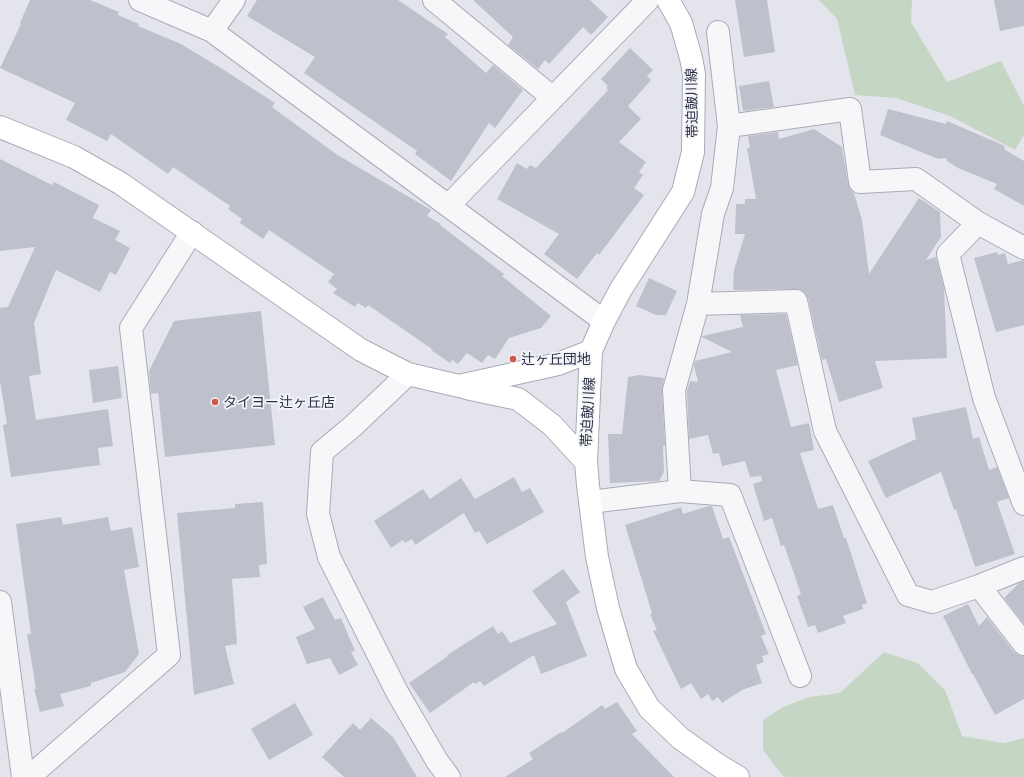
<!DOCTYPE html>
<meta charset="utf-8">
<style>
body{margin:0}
canvas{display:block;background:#e4e5ec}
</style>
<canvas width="1024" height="777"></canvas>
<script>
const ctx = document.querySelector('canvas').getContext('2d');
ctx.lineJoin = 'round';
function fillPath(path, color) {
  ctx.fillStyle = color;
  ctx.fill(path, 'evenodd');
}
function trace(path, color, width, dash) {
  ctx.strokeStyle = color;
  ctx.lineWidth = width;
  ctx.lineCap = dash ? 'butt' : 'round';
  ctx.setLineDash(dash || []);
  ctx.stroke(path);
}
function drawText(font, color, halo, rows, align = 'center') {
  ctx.font = font + ' Ubuntu,"Noto Sans JP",sans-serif';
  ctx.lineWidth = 3.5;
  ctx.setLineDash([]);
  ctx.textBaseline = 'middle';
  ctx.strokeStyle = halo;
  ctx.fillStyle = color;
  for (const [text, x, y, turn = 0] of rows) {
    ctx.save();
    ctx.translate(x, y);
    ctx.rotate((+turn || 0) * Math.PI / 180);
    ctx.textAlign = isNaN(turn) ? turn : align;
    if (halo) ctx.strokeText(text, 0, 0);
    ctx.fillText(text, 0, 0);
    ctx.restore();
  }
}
fillPath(new Path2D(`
 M819,0H912L911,22L947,82L1001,61L1024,106V135L1015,150L950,116L896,98L855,95L837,19Z
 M884,652L918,663L945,690L962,736L1004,743L1024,738V777H785L782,775L763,750V720L783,707L809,697L840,693Z`), '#c6d6c5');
fillPath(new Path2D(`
 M30,0H90L119,12L118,15L139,24L138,26L181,44L224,70L275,103L272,107L336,154L431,210L427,216L441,224L440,225L504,274L502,276L551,316L541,328L509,338L495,359L488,355L482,363L467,353L458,364L452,360L450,363L431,350L432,349L368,305L366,308L358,303L355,307L333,293L337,289L328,282L334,274L269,230L263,239L240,223L242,219L228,209L230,206L173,167L168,174L111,134L107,141L66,120L75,103L0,68L21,24L20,23Z
 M257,0H398L448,34L445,37L486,73L493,65L523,90L495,128L489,123L451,181L415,154L417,151L304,73L315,57L247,16Z
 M473,0H590L608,17L591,35L583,27L549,64L545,60L538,69L508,45L513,37Z
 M735,0H767L775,52L744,57Z
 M994,0H1024V26L1000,31Z
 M630,48L653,70L647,76L651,80L628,106L641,119L619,142L646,162L639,172L643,175L634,188L644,195L599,255L597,253L577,279L544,254L559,234L497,199L517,163L527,169L530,165L536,168L608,90L606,88L608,86L601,79Z
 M769,81L774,107L743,111L739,86Z
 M888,109L946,124L947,121L1005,146L1004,149L1024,161V206L994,189L997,184L958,168L947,161L946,158L938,159L880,135Z
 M814,129L842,147L848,184L850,190L854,193L862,220L869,274L919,198L940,212L941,237L926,260L936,257L944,288L947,358L875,361L883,388L839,402L826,359L822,360L808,298L805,293L801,290L796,289L734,290L733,285L734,270L745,234H735L736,204H745V199H756L747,148H750L748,136L778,132L779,139Z
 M0,159L52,185L54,182L99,205L93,218L120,231L115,240L130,248L116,275L110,272L100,292L56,270L34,323L41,374L29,376L36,420L108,409L113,446L98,448L100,465L11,477L3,425L7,424L0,381V308L8,307L35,247L0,251Z
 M997,252L998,255L1005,253L1008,264L1024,260V325L996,332L974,258Z
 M649,278L677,291L666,315H656L636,306Z
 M261,311L275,445L165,457L158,393L151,394L149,371L174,321Z
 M786,314L798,365L776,370L791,427L809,423L814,450L800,453L818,509L833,505L844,538H846L867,603L862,605L863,609L843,616L846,623L818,633L815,625L808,627L797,596L801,594L784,545L781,546L772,518L764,521L753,484L762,481L761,476L750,477L745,461L722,466L719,453L713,454L708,435L689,439L687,391L690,381L698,382L694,366L695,361L732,352L702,337V336L743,327L740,315Z
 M118,366L122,398L93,403L89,370Z
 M639,375L664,378L662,391L665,445L663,446L664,472L659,481L610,483L608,434H622L628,377Z
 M966,407L973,439L979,437L989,470L997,467L1009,498L997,502L1015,554L975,567L956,509L954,510L941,472L886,498L868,461L916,439L912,418Z
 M514,477L522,492L530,488L544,512L487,544L479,531L475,533L464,513L415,545L412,539L405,543L403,540L391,548L374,521L423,489L430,499L461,478L475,499Z
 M263,502L267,564L259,565L260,577L232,579L237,644L225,646L234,684L194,695L177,513L235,508V504Z
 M709,506H712L723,539L729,537L766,634L761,636L769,654L762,656L764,662L756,665L762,683L742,690L722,703L718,697L712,701L708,694L701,699L691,683L681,689L653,631L657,630L650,614L652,613L625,525L681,507L683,514Z
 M61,517L63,525L108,517L111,531L132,527L139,567L124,570L139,654L125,672L91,683V686L60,694L64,706L40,712L34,689H36L27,634H31L16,524Z
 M563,569L580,592L566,602L587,656L541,674L534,655L484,686L480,681L475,684L474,682L430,713L409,683L448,656L447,655L493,626L498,634L502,631L510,643L557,624L532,591Z
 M1024,581V624L1004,598L1018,584Z
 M323,597L335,620L341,618L355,651L351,652L358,665L339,675L330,658L307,664L296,637L315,629L303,607Z
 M968,604L979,626L987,617L1014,652L1019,655L1024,656V699L995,715L973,674H972L943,616Z
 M617,702L637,731L632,734L674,777H505L533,759L529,753L561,732L562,733L602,705L605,709Z
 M295,703L313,735L269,760L251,729Z
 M371,718L393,737L417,777H344L322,757L353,723L360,730Z`), '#bec0cc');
const street = new Path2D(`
 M140,0L212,31L604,321
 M434,0L553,98
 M212,31L234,0
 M718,32L729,126L722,188L713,214L698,304L796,301L825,431L908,595L932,602L979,586L1024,644
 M729,126L850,109L860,182L916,179L978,223
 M449,205L648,0
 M1024,248L978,223L948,254L984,398L1024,504
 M408,374L353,426L322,452L318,514L329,557L397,692L437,761L449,777
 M680,491L730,495L800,676
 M590,502L680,491L674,390L698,304
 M979,586L1024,568
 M0,602L23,777
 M29,777L169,655L131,328L192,232`);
const secondary = new Path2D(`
 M668,0L681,23L691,58L694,74L693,152L683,192L621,289L604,321L591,351L586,462L588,485L597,557L608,608L626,669L649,708L680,738L718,765L738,777
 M0,127L74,157L120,183L361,350L408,374L459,386L558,364L591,351
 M466,388L518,399L552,425L586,462`);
trace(street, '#a9abb7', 24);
trace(secondary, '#a9abb7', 24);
trace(street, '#f7f7fa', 22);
trace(secondary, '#fff', 22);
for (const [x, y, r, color] of [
 [513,359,4,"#d0554a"],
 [215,402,4,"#d0554a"]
]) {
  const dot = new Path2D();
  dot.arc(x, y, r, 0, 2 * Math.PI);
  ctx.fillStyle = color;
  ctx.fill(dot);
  trace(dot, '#f4f5f9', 1.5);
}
drawText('14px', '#2b2f45', '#f4f5f9', [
 ["帯迫皷川線",692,103,-91],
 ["帯迫皷川線",588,412,-87]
]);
drawText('14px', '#2b2f45', '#f4f5f9', [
 ["辻ヶ丘団地",521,359],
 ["タイヨー辻ヶ丘店",223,402]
], 'left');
</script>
